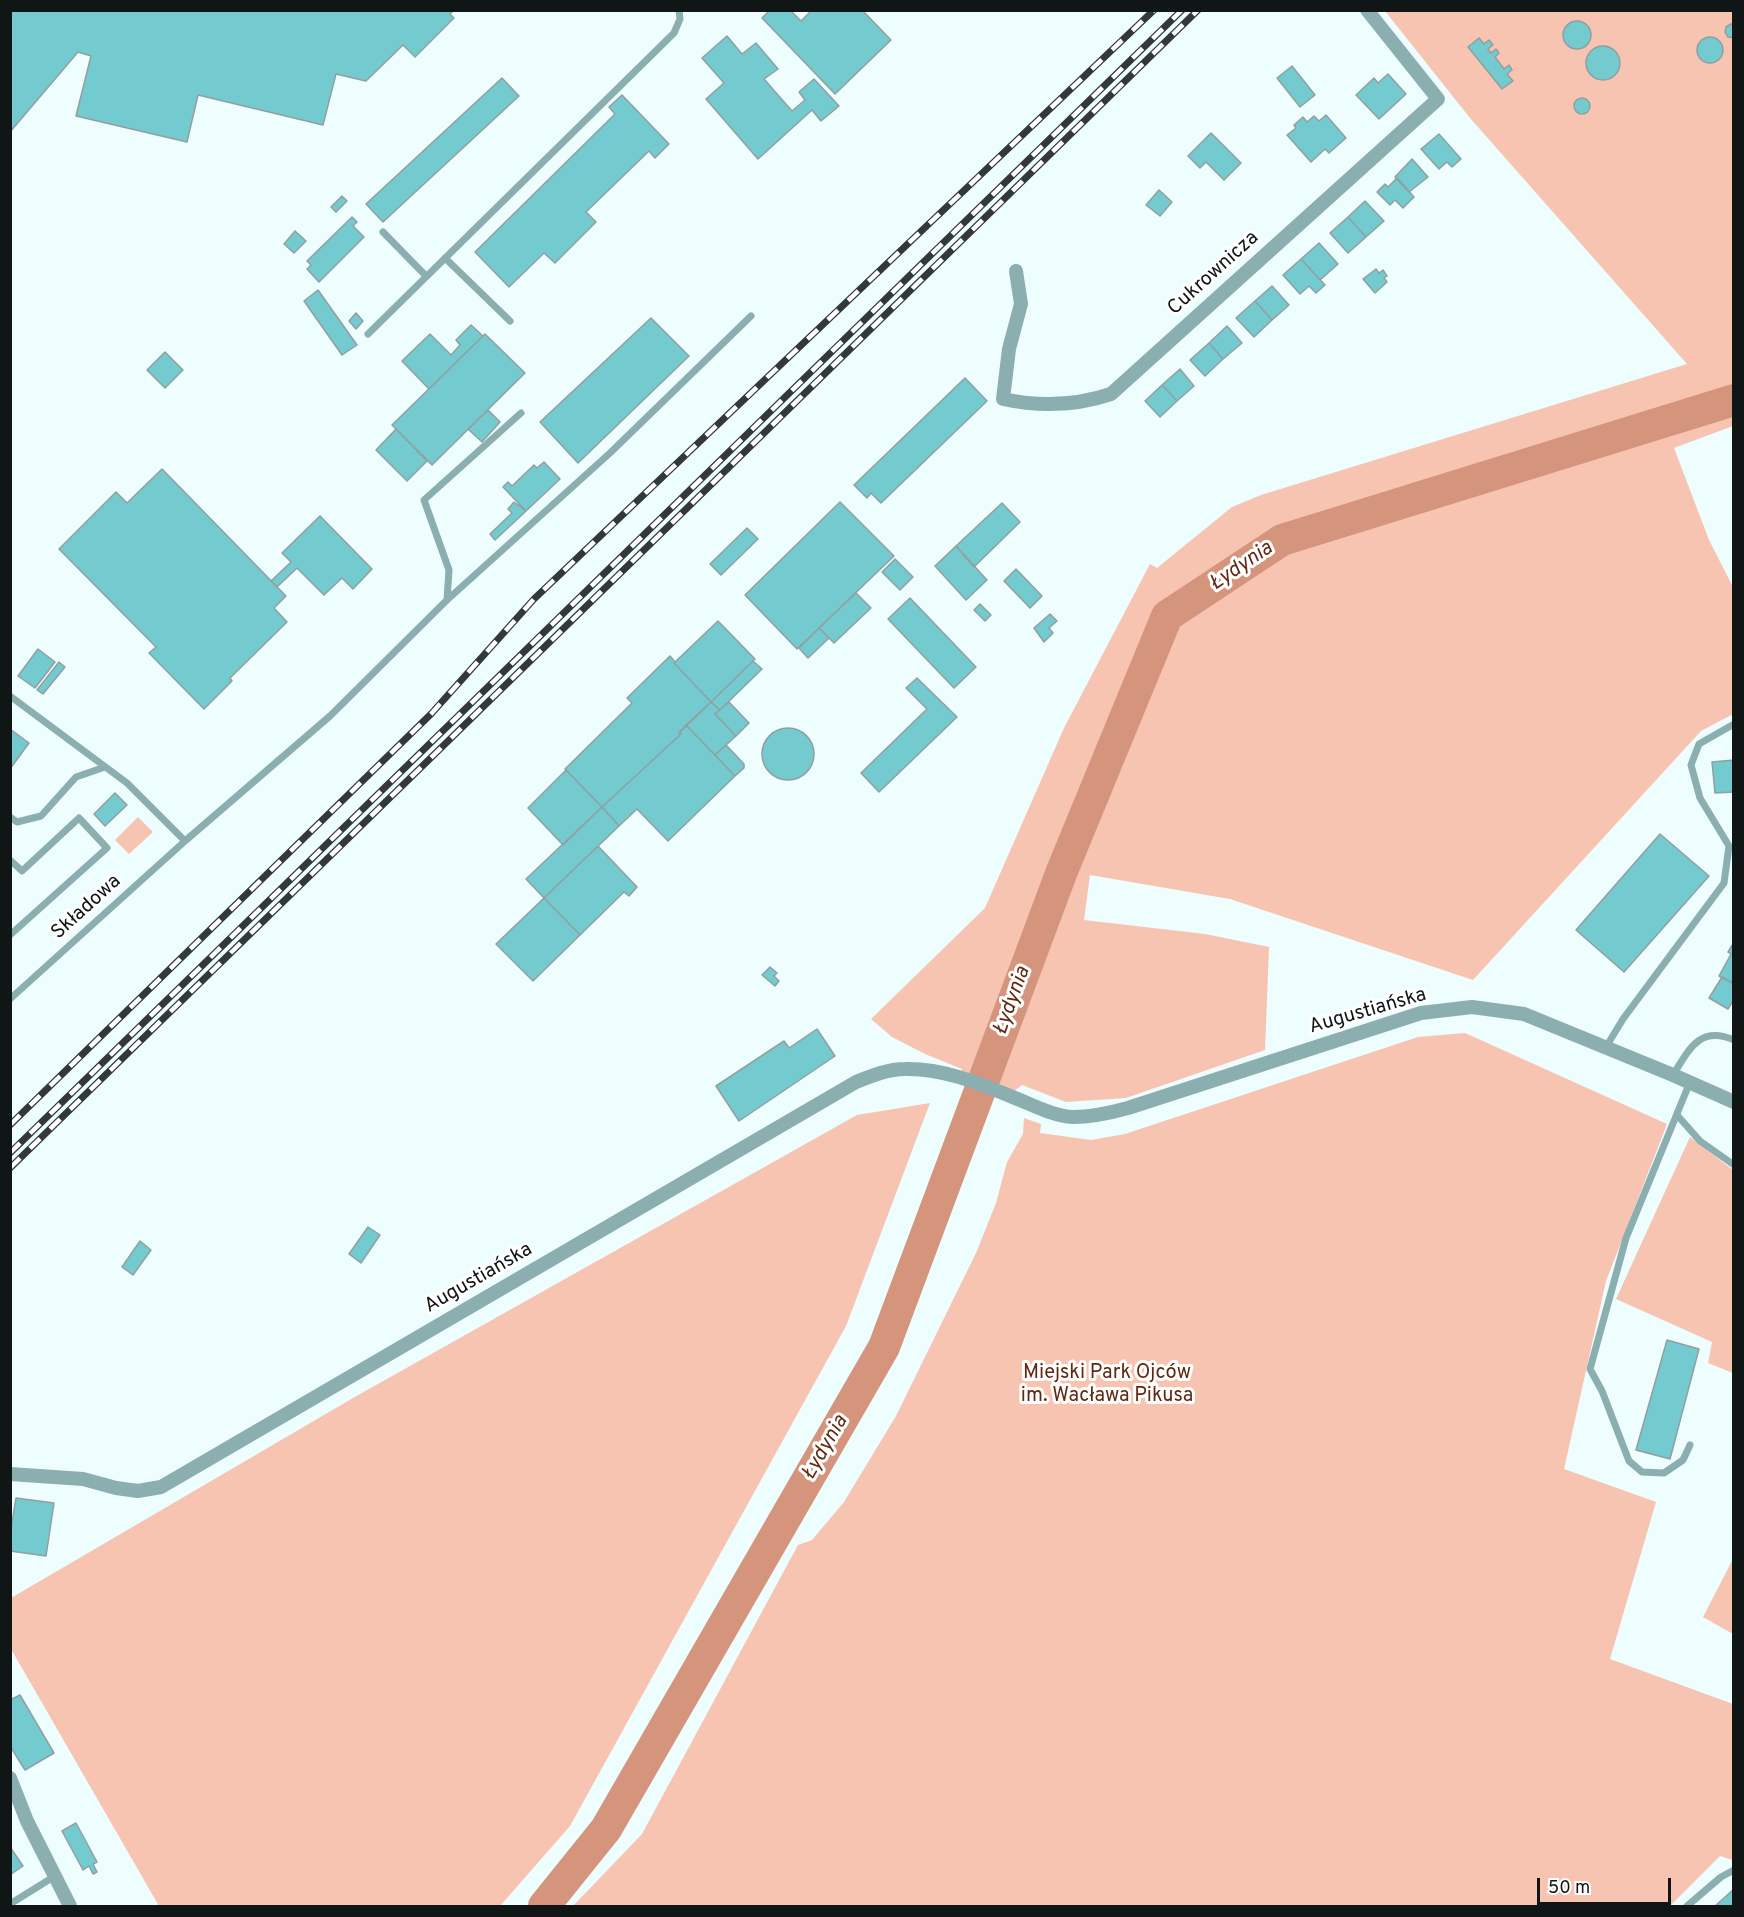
<!DOCTYPE html>
<meta charset="utf-8">
<style>
body{margin:0}
#map{position:relative;width:1744px;height:1917px;overflow:hidden;background:#eefdfe;font-family:Overpass,sans-serif}
canvas{display:block}
.frame{position:absolute;inset:0;border:12px solid #101515;pointer-events:none}
.scale{position:absolute;left:1537px;top:1878px;width:134px;height:27px;box-sizing:border-box;border:3px solid #101515;border-top:0;padding-left:8px;font-size:18px;line-height:21px;white-space:nowrap;color:#101515;-webkit-text-stroke:4px #fff;paint-order:stroke}
</style>
<div id="map">
<canvas width="1744" height="1917"></canvas>
<div class="frame"></div>
<div class="scale">50 m</div>
</div>
<script>
const ctx = document.querySelector('canvas').getContext('2d');
ctx.lineJoin = 'round';
function fillPath(path, color) {
  ctx.fillStyle = color;
  ctx.fill(path, 'evenodd');
}
function trace(path, color, width, dash) {
  ctx.strokeStyle = color;
  ctx.lineWidth = width;
  ctx.lineCap = dash ? 'butt' : 'round';
  ctx.setLineDash(dash || []);
  ctx.stroke(path);
}
function drawText(font, color, halo, rows, align = 'center') {
  ctx.font = font + ' Overpass,sans-serif';
  ctx.lineWidth = 6;
  ctx.setLineDash([]);
  ctx.textBaseline = 'middle';
  ctx.strokeStyle = halo;
  ctx.fillStyle = color;
  for (const [text, x, y, turn = 0] of rows) {
    ctx.save();
    ctx.translate(x, y);
    ctx.rotate((+turn || 0) * Math.PI / 180);
    ctx.textAlign = isNaN(turn) ? turn : align;
    if (halo) ctx.strokeText(text, 0, 0);
    ctx.fillText(text, 0, 0);
    ctx.restore();
  }
}
fillPath(new Path2D(`
 M1385,11H1733V426L1674,448L1709,540L1733,587V714L1701,731L1473,980L1230,899L1090,875L1084,920L1205,934L1269,947L1265,1050L1126,1098L1066,1102L1022,1085L1008,1096L961,1077L962,1069L925,1054L892,1037L871,1019L985,908L1064,728L1150,564L1157,568L1232,507L1261,495L1687,364L1470,118Z
 M138,817L153,832L129,854L115,840Z
 M1465,1033L1667,1124L1606,1281L1564,1469L1656,1502L1610,1659L1733,1704V1860L1720,1856L1670,1906H573L642,1834L798,1545L812,1540L844,1502L896,1416L976,1253L996,1203L1007,1162L1023,1134L1024,1118L1041,1124L1040,1133L1091,1140L1125,1134L1418,1037Z
 M930,1103L846,1326L570,1826L500,1906H159L11,1649V1598L353,1398L857,1115Z
 M1690,1137L1733,1170V1373L1708,1363L1712,1342L1616,1299Z
 M1733,1559V1634L1703,1617Z`), '#f7c4b1');
trace(new Path2D(`
 M544,1906L606,1829L884,1347L1062,871L1167,616L1282,540L1734,400`), '#d5957d', 32);
const building = new Path2D(`
 M10,10H454L450,14L454,18L415,57L403,45L366,81L336,74L323,125L198,95L187,142L76,116L91,56L78,52L10,132Z
 M770,10H790L801,21L812,10H862L891,40L835,94L762,18Z
 M1563 35a14 14 0 1 1 28 0a14 14 0 1 1-28 0Z
 M1731,24H1734V38L1728,37L1725,32L1726,27Z
 M727,36L742,54L756,43L778,69L764,79L792,111L805,100L799,92L814,79L839,106L821,121L812,110L758,159L706,99L724,83L702,58Z
 M1697 50a13 13 0 1 1 26 0a13 13 0 1 1-26 0Z
 M1479,38L1484,44L1489,40L1493,45L1488,49L1491,53L1496,49L1499,53L1495,57L1504,69L1509,65L1512,70L1507,74L1513,81L1502,89L1468,47Z
 M1586 63a17 17 0 1 1 34 0a17 17 0 1 1-34 0Z
 M1292,66L1315,95L1300,107L1277,78Z
 M1388,74L1406,94L1379,119L1356,95L1374,78L1378,83Z
 M502,78L519,96L383,222L366,204Z
 M622,95L669,144L655,158L649,151L586,212L596,222L555,263L544,253L509,287L475,252L615,114L609,107Z
 M1574 106a8 8 0 1 1 16 0a8 8 0 1 1-16 0Z
 M1326,115L1346,138L1329,153L1325,149L1311,162L1287,135L1296,128L1294,125L1303,117L1307,122L1314,116L1319,121Z
 M1211,133L1241,163L1224,180L1206,162L1200,168L1188,156Z
 M1439,134L1461,159L1452,167L1447,162L1439,169L1421,149Z
 M1412,159L1428,177L1409,192L1395,177Z
 M1397,178L1414,197L1403,208L1395,200L1390,205L1377,192L1385,184L1388,187Z
 M1159,190L1172,202L1160,216L1146,205Z
 M342,196L347,201L336,212L331,207Z
 M1365,201L1384,221L1366,237L1348,217Z
 M352,217L357,222L353,226L364,237L319,282L307,269L311,265L307,261Z
 M1348,217L1366,237L1348,253L1330,233Z
 M295,231L306,241L294,253L284,244Z
 M1319,243L1338,264L1320,280L1301,259Z
 M1301,259L1325,285L1316,293L1309,286L1300,294L1283,275Z
 M1376,269L1379,273L1383,270L1387,276L1384,278L1387,282L1375,293L1363,279Z
 M1272,286L1289,305L1272,320L1255,301Z
 M318,290L357,345L342,355L304,301Z
 M1255,301L1272,320L1254,337L1236,318Z
 M356,313L363,321L356,329L349,321Z
 M651,318L689,356L578,463L540,422Z
 M471,325L483,336L429,389L402,361L430,334L451,355L460,345L456,340Z
 M1227,326L1242,343L1223,359L1209,343Z
 M485,334L525,373L432,465L392,425Z
 M1209,343L1223,359L1205,376L1190,360Z
 M165,352L183,370L165,388L147,370Z
 M1180,369L1194,386L1177,401L1162,385Z
 M965,378L987,401L881,503L871,493L867,498L854,485Z
 M1162,385L1177,401L1160,417L1145,401Z
 M488,410L500,422L482,442L468,429Z
 M396,429L427,461L407,481L376,450Z
 M544,462L560,479L526,511L503,487L508,482L512,486L534,465L537,468Z
 M162,469L286,596L274,608L287,622L230,678L232,681L204,709L149,653L156,647L59,549L116,492L127,503Z
 M514,502L526,511L495,540L490,534L512,513L508,509Z
 M840,502L894,556L797,649L745,595Z
 M1002,503L1020,522L974,567L956,546Z
 M320,516L372,569L353,589L342,578L324,595L297,568L277,587L271,581L291,562L282,553Z
 M747,528L758,539L721,575L710,564Z
 M956,546L987,580L966,600L935,566Z
 M895,559L913,577L900,590L882,572Z
 M1016,569L1042,596L1030,608L1004,581Z
 M856,593L871,608L834,643L819,628Z
 M910,598L976,667L954,688L888,619Z
 M980,604L991,615L985,621L974,610Z
 M1050,614L1057,621L1049,628L1053,633L1044,642L1034,628Z
 M718,621L755,659L711,702L674,663Z
 M819,628L829,638L808,658L799,648Z
 M38,649L55,662L35,688L18,676Z
 M670,656L675,662L674,663L711,702L679,733L681,734L602,807L565,769L632,703L627,698Z
 M753,661L762,669L720,710L711,702Z
 M59,662L65,667L43,694L37,690Z
 M917,678L957,717L879,792L861,773L927,709L906,688Z
 M711,702L720,710L715,714L736,736L715,755L686,725Z
 M729,702L749,723L736,736L715,714Z
 M686,725L735,776L668,841L637,809L619,826L602,807L681,734L679,733Z
 M762 754a26 26 0 1 1 52 0a26 26 0 1 1-52 0Z
 M10,729L29,743L10,769Z
 M726,745L744,764V768L735,776L715,755Z
 M1734,760V792L1715,793L1712,762Z
 M566,770L602,807L563,845L528,808Z
 M115,793L127,805L105,826L94,814Z
 M602,807L619,826L544,898L526,879Z
 M1660,834L1709,876L1624,972L1576,930Z
 M598,846L637,887L629,896L624,892L580,935L544,898Z
 M544,898L580,935L533,981L496,944Z
 M1734,942V955L1728,952Z
 M1731,954L1734,955V984L1719,976Z
 M770,967L777,973L774,976L779,981L775,986L762,975Z
 M1722,977L1734,984V999L1728,1009L1709,998Z
 M817,1029L835,1056L739,1121L716,1086L784,1041L789,1048Z
 M368,1227L380,1235L361,1263L349,1254Z
 M140,1241L151,1250L133,1275L122,1267Z
 M1667,1340L1699,1349L1670,1459L1636,1450Z
 M16,1498L54,1503L46,1556L10,1551V1535Z
 M20,1695L54,1753L25,1770L10,1746V1700Z
 M76,1823L97,1862L93,1864L97,1872L93,1874L89,1866L83,1870L62,1831Z
 M10,1847L23,1866L10,1875Z
 M1734,1889V1906H1715Z`);
fillPath(building, '#73cbd0');
trace(building, '#919fa0', 1.5);
trace(new Path2D(`
 M383,232L426,276
 M445,258L510,321
 M368,334L674,33L680,19L679,10
 M447,600L610,453L751,316
 M10,696L127,783L185,841
 M10,817L17,822L41,816L76,777L105,767
 M10,860L22,871L79,818L107,848L10,935
 M10,999L185,841L330,716L447,600L449,570L424,500L521,413
 M1606,1047L1623,1019L1724,883L1729,846L1700,798L1691,765L1699,744L1734,724
 M1673,1075C1689,1050 1699,1025 1734,1040
 M1690,1082L1626,1238L1590,1369L1602,1391L1629,1461L1642,1472L1664,1473L1683,1460L1690,1445
 M1677,1115L1700,1141L1734,1165
 M10,1904L55,1876
 M1687,1906L1721,1877L1734,1870`), '#8baeb0', 7);
trace(new Path2D(`
 M1016,271L1021,304L1009,349L1003,399C1040,407 1075,406 1111,394L1438,99L1367,10
 M10,1474L83,1479L116,1488L138,1491L161,1487L856,1082C871,1076 888,1069 905,1069C945,1068 983,1085 1020,1100C1037,1107 1055,1116 1073,1117C1092,1117 1110,1113 1128,1108L1421,1013L1472,1007L1524,1014L1673,1075L1734,1102
 M10,1778L27,1821L70,1906`), '#8baeb0', 14);
const rail = new Path2D(`
 M10,1125L431,714L534,599L1154,10
 M10,1153L1182,10
 M10,1168L1198,10`);
trace(rail, '#333939', 7);
trace(rail, '#fff', 4.5, [14]);
drawText('20px', '#101515', '#fff', [
 ["Cukrownicza",1214,274,-42],
 ["Składowa",87,908,-42],
 ["Augustiańska",1368,1012,-16],
 ["Augustiańska",479,1279,-30]
]);
drawText('20px', '#61270f', '#fff', [
 ["Miejski Park Ojców",1107,1374],
 ["im. Wacława Pikusa",1107,1397]
]);
drawText('italic 21px', '#632911', '#fff', [
 ["Łydynia",1242,567,-34],
 ["Łydynia",1013,1001,-70],
 ["Łydynia",826,1448,-60]
]);
</script>
